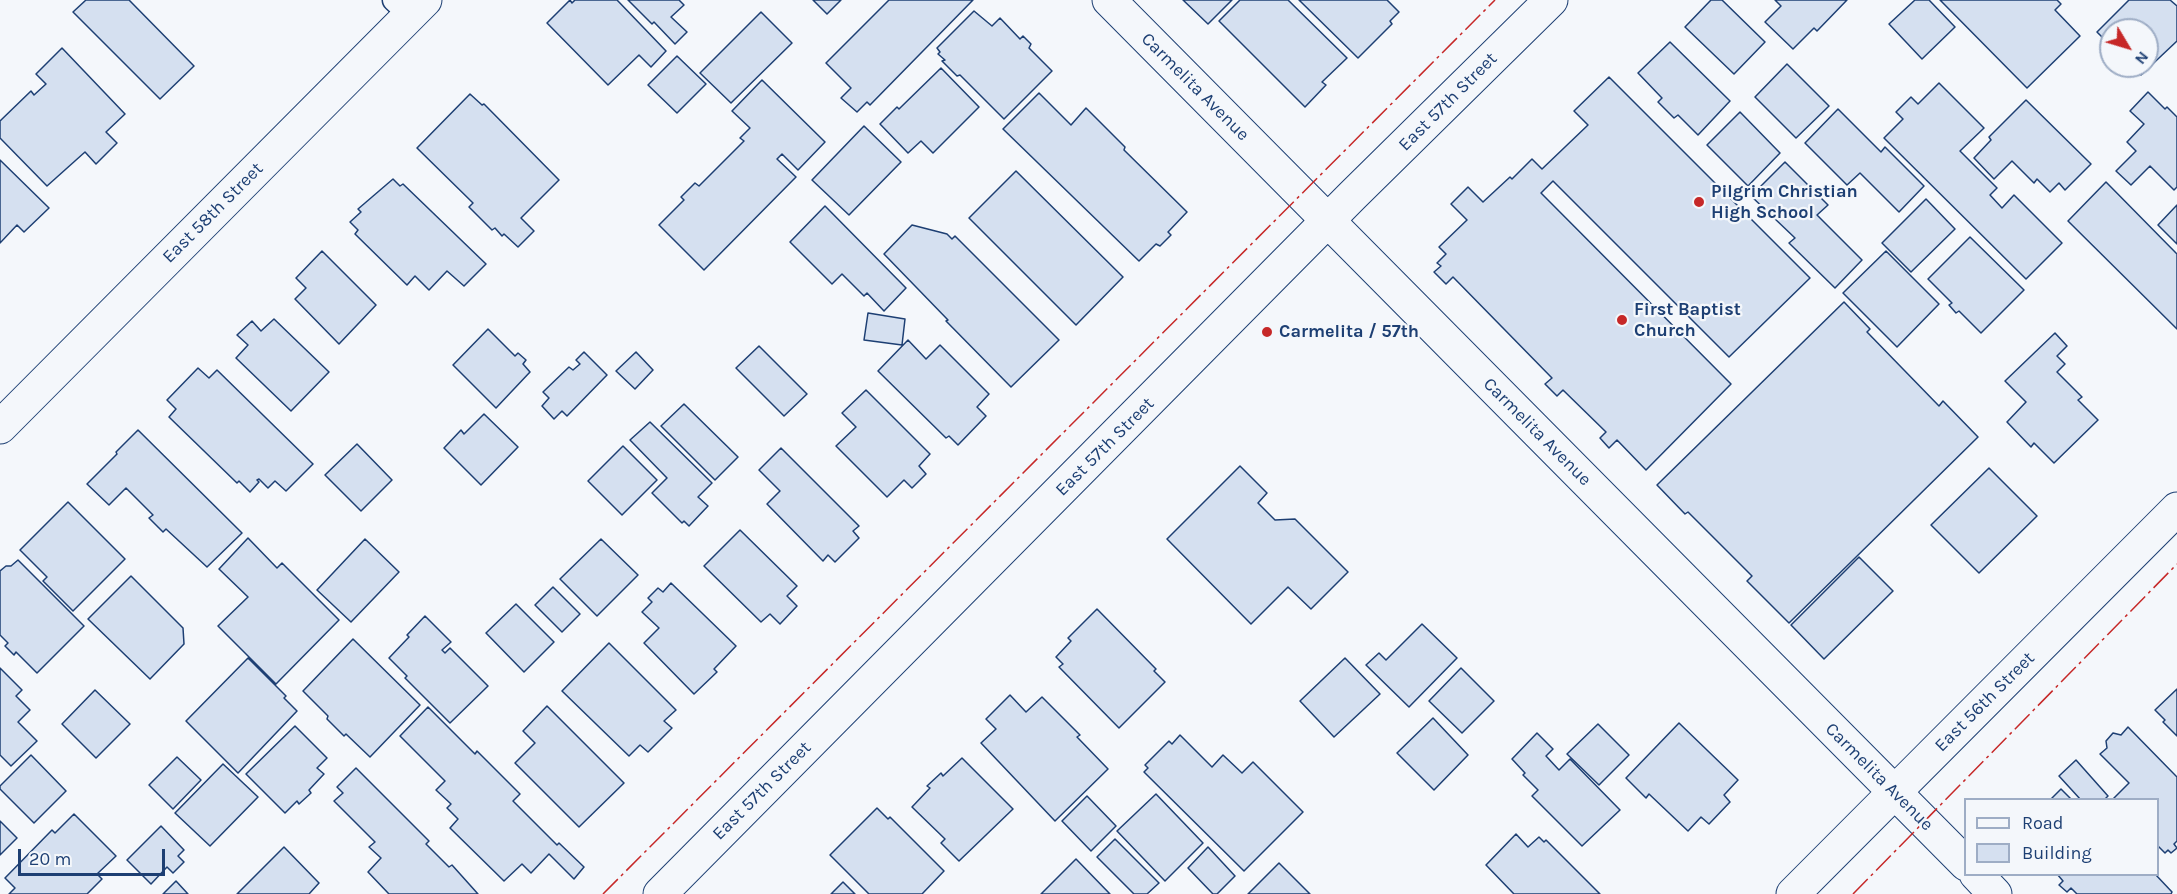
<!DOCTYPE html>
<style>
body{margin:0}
#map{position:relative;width:2177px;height:894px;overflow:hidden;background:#f4f7fb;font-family:Karla,sans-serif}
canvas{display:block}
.legend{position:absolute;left:1964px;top:798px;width:195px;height:78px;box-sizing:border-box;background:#f4f7fb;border:2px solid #9eadc5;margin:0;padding:8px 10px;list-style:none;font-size:18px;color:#1d3f73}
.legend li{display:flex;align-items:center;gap:12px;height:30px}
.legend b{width:30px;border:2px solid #9eadc5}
.north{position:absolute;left:2099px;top:18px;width:60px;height:60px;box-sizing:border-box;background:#f4f7fb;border:2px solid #9eadc5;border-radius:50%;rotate:128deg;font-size:16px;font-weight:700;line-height:24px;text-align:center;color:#1d3f73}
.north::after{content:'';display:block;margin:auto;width:21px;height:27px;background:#c62828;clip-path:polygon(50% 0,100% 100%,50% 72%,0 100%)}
.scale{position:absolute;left:18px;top:849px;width:147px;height:27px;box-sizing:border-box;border:3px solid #1d3f73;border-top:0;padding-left:8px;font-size:18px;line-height:21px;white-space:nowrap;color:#1d3f73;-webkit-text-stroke:4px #f4f7fb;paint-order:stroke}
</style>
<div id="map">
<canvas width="2177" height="894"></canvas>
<ul class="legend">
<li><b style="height:8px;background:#f4f7fb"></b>Road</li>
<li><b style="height:16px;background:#d5e0f0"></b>Building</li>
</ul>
<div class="north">N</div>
<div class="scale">20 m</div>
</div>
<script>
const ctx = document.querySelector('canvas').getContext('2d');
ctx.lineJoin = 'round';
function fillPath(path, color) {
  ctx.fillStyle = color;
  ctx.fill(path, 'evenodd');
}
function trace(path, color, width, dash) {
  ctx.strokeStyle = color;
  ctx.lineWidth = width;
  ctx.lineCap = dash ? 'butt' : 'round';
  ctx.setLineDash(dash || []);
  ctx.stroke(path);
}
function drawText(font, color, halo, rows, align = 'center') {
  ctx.font = font + ' Karla,sans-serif';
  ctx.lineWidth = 4.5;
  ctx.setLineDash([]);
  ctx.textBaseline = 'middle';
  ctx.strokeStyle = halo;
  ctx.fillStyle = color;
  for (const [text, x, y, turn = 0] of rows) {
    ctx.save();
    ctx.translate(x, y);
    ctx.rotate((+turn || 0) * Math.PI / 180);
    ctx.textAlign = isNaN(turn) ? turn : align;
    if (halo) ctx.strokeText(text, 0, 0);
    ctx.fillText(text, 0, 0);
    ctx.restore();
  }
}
const building = new Path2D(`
 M86,0H129L194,66L160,99L73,12Z
 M570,0L572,3L575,0H617L666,51L651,67L639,55L608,85L547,23Z
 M628,0H679L684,5L671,17L687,32L675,44L654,22L652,24Z
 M813,0H841L827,14Z
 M889,0H973L870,105L867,102L857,112L841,98L851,88L826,63Z
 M1183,0H1232L1208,24Z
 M1240,0H1288L1347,58L1322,82L1326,85L1305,107L1219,21Z
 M1299,0H1387L1399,12L1390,21L1392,24L1358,58Z
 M1711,0H1722L1765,42L1734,74L1685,27Z
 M1775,0H1847L1817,31L1814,28L1793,49L1765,22L1781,6Z
 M1915,0H1929L1955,27L1922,59L1889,24Z
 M1940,0H2057L2061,4L2055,10L2080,36L2027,88Z
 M2129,0H2170L2177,6V41L2141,75L2131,66H2147V30H2111V46L2097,32Z
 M974,11L992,26L1000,18L1020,39L1023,36L1031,44L1029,48L1052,71L1004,119L960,75L957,76L942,61L945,60L938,54L940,52L937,48Z
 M761,12L792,43L731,103L700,73Z
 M1670,42L1730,101L1698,135L1678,115L1674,118L1658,102L1662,98L1638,73Z
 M62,48L125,114L106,132L117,143L96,164L85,152L47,186L0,138V121L31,91L34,95L46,84L36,74Z
 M677,56L706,84L677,113L648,85Z
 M1787,64L1829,106L1796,138L1755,97Z
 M941,68L979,107L933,153L921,141L908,153L880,124L897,107L899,109Z
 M1609,77L1810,278L1729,357L1553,181L1541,193L1731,384L1646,470L1617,440L1609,448L1600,438L1606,432L1563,390L1557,396L1545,384L1552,378L1453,277L1446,284L1434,272L1441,266L1437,263L1446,254L1439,247L1467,220L1451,204L1468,187L1483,202L1510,177L1512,179L1532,159L1542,169L1588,125L1574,111Z
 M762,80L825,142L798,170L782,154L777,159L796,177L704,270L659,225L684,200L681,197L695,183L699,186L744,141L740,138L750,128L732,111Z
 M1939,83L1984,128L1960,151L1997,188L1990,195L2002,208L2014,195L2062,243L2026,279L1884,138L1903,119L1896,112L1911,97L1918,104Z
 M2148,92L2165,109L2167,107L2177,117V187L2174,190L2150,166L2131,185L2116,171L2136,151L2127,142L2144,124L2130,111Z
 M1039,93L1071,125L1086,108L1125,147L1124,150L1187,212L1168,232L1171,235L1160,246L1156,244L1139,261L1003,129Z
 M470,94L482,105L484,104L559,180L521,218L534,231L518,247L504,234L502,236L495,228L492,230L469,207L473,203L417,148Z
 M2026,100L2091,164L2065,190L2059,183L2050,192L2037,179L2034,183L2012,161L1994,179L1974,158L1991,140L1989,137Z
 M1838,109L1881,152L1885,147L1924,186L1899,212L1860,173L1847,185L1805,143Z
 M1740,112L1780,153L1748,186L1707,145Z
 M864,126L901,162L849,215L812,180Z
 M0,160L49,208L24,232L17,225L0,243Z
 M1785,162L1828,205L1817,215L1862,260L1835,288L1789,243L1795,238L1751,196Z
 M1016,171L1123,277L1076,325L969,218Z
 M393,179L400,186L403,184L486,264L464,286L447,271L429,290L415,276L407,285L355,234L358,230L350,222L361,212L358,209Z
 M2106,182L2177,254V329L2068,221Z
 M1926,199L1955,229L1911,272L1882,243Z
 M2177,205V244L2158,225Z
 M825,206L906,288L884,311L867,293L864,296L842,274L832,284L790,242Z
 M912,225L947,234L952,239L955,236L1059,340L1011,387L946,321L948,320L884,254Z
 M1970,237L2024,290L1981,333L1959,311L1956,313L1949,305L1952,303L1928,279Z
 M322,251L376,305L339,344L295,299L306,288L296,278Z
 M1886,251L1939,304L1897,347L1843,293Z
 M1844,302L1870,329L1867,332L1939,406L1943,401L1978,437L1789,623L1747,581L1752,576L1688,512L1685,514L1657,485Z
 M868,313L905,319L902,345L864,340Z
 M274,319L329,372L291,411L236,358L248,345L237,335L252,321L261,331Z
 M488,329L515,356L518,353L526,360L523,364L530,372L496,408L453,365Z
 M2055,333L2067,346L2057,356L2065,364L2057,372L2082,397L2078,400L2098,420L2054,463L2034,443L2031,447L2007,422L2026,402L2005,381Z
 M908,340L926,359L940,345L989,394L977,407L986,416L958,445L949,436L946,438L878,371Z
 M759,346L807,394L784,416L736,368Z
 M584,352L607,375L567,416L562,411L554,419L542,406L549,398L543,392L569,367L573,370L580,364L576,360Z
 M636,352L653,370L635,389L616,371Z
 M198,368L209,378L217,370L313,464L286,491L275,481L268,488L259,479L257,480L259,482L250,492L239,481L237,483L169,417L176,409L167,400Z
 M866,390L930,454L919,466L926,474L912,488L904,480L887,497L836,446L856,427L842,413Z
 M684,404L738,457L715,480L661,426Z
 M484,414L518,447L481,485L444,448L461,430L464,434Z
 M650,422L712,483L698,497L708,506L689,526L684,521L682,523L652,493L667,478L630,440Z
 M138,430L242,533L207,567L166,529L163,532L149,518L153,515L126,488L109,505L87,484L117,454L116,452Z
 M357,444L392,480L361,511L325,475Z
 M623,446L657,480L622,515L588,481Z
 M781,448L859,526L853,531L859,538L835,562L828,555L823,561L767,504L780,491L759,470Z
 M1240,466L1267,493L1258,503L1275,520L1295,519L1348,572L1311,609L1288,587L1251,624L1167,539Z
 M1989,468L2037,516L1979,573L1931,525Z
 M68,502L125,559L73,611L43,581L47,577L20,550Z
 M740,530L797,586L787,596L797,606L780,624L770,614L761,622L704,566Z
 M248,538L277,568L282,563L339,620L276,684L218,626L248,597L219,569Z
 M365,539L399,572L351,622L317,590Z
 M601,539L638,575L597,616L560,579Z
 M1859,557L1893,591L1824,659L1791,625Z
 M18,560L84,626L37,673L16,652L14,655L5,646L8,643L0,635V571L6,566H11Z
 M131,576L183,628L184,644L150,679L88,619Z
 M671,583L736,646L714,669L717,672L694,694L644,643L659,628L642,612L652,602L648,598L658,588L663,592Z
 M553,587L580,614L562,632L535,605Z
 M516,604L554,642L524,672L486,633Z
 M1097,609L1156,669L1154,671L1165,682L1119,728L1059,667L1063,664L1056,657L1071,641L1068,638Z
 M425,616L451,642L442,650L445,653L450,648L488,686L450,723L405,678L407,676L389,658L409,637L407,635Z
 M1422,624L1457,658L1409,707L1366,665L1379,653L1386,660Z
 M353,639L420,705L370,757L346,734L344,736L327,719L328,716L303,691Z
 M609,643L676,710L664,721L672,728L648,752L640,745L629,756L562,691Z
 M248,658L286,696L284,698L297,711L238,773L186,721Z
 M1345,658L1380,694L1334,737L1300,701Z
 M0,668L22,690L16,696L30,710L18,722L37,741L11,766L0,755Z
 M1461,668L1494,701L1462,733L1429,701Z
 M2177,689V736L2163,722L2165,720L2155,710Z
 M95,690L130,724L96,758L62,724Z
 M1010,695L1026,712L1042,697L1080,735L1077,737L1108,769L1055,821L981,743L996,729L986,719Z
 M547,706L624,783L579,827L515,763L535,743L523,731Z
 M428,707L475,754L477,751L520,794L513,801L557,845L559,843L584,867L574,879L549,854L531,873L522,864L504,881L450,828L458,819L447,808L451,804L436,790L445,781L400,736Z
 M1433,718L1468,755L1434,790L1397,753Z
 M1679,723L1738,780L1724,795L1730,802L1709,824L1701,817L1688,831L1649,794L1646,798L1626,778Z
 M1598,724L1629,755L1599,785L1567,754Z
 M295,726L327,758L317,768L324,774L309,790L311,793L299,804L297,801L285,813L246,774Z
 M2128,727L2177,777V841L2174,844L2177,848L2171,853L2168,850L2165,853L2158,846V800H2112L2129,783L2100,754L2107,748L2106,741L2113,733L2121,735Z
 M1537,733L1553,749L1546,756L1559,770L1570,759L1620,810L1582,846L1532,796L1538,790L1523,775L1525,773L1512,759Z
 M1180,735L1212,767L1223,755L1242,773L1253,762L1303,812L1244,871L1144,772L1148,768L1145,765L1169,741L1172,744Z
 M31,755L66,791L34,823L0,789V786Z
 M177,757L201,780L173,809L149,785Z
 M962,758L1013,809L959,861L941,843L945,839L912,807L930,788L927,786L941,773L943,776Z
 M2076,760L2108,796L2104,800H2081L2059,776Z
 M223,764L258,797L210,846L175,813Z
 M356,768L429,841L426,844L449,867L452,865L478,894H389L368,872L381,858L369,847L375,842L334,801L343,793L337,787Z
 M2061,789L2072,800H2050Z
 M1156,794L1203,843L1165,881L1117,831Z
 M1087,796L1116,826L1091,851L1062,821Z
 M877,808L888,819L890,817L944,871L922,894H869L830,855Z
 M74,814L116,856L97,874L102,879L87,894H9L15,888L5,878L52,830L55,833Z
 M0,821L17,838L0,855Z
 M161,826L184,850L178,856L184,862L173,873L167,867L151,884L127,860Z
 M1516,834L1528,847L1539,837L1544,842L1546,840L1600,894H1514L1486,865Z
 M1115,839L1159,883L1147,894H1134L1097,857Z
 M284,847L319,883L309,894H237Z
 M1208,847L1235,876L1217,894H1213L1188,868Z
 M1076,859L1110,894H1041Z
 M1279,863L1310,894H1248Z
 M2057,874H2155L2172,892L2171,894H2077L2071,888L2067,892L2059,885L2063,881Z
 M176,881L188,894H163Z
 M843,882L855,894H831Z`);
fillPath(building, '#d5e0f0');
trace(building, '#1d3f73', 1.5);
const service = new Path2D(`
 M394,0L410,15`);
const minor = new Path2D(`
 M1109,0L1966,864
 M0,427L425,0
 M1976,874L1995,894
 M660,894L1352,196L1551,0
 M1793,894L2177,509`);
trace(service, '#1d3f73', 25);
trace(minor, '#1d3f73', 35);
trace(service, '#f4f7fb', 22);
trace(minor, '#f4f7fb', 33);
trace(new Path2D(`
 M603,894L1495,0
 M1853,894L2177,564`), '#c62828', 1.5, [21, 4.5, 3, 4.5]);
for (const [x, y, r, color] of [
 [1699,202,6,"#c62828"],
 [1622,320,6,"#c62828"],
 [1267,332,6,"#c62828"]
]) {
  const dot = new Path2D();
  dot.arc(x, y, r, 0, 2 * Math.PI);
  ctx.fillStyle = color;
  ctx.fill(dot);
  trace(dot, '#f4f7fb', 2);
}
drawText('18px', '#1d3f73', '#f4f7fb', [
 ["Carmelita Avenue",1195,87,45],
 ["East 57th Street",1448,102,-45],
 ["East 58th Street",213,213,-45],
 ["Carmelita Avenue",1537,432,45],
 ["East 57th Street",1105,447,-45],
 ["East 56th Street",1985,702,-45],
 ["Carmelita Avenue",1879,777,45],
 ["East 57th Street",762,791,-45]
]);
drawText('bold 18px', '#1d3f73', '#f4f7fb', [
 ["Pilgrim Christian",1711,192],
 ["High School",1711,213],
 ["First Baptist",1634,310],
 ["Church",1634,331],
 ["Carmelita / 57th",1279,332]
], 'left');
</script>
